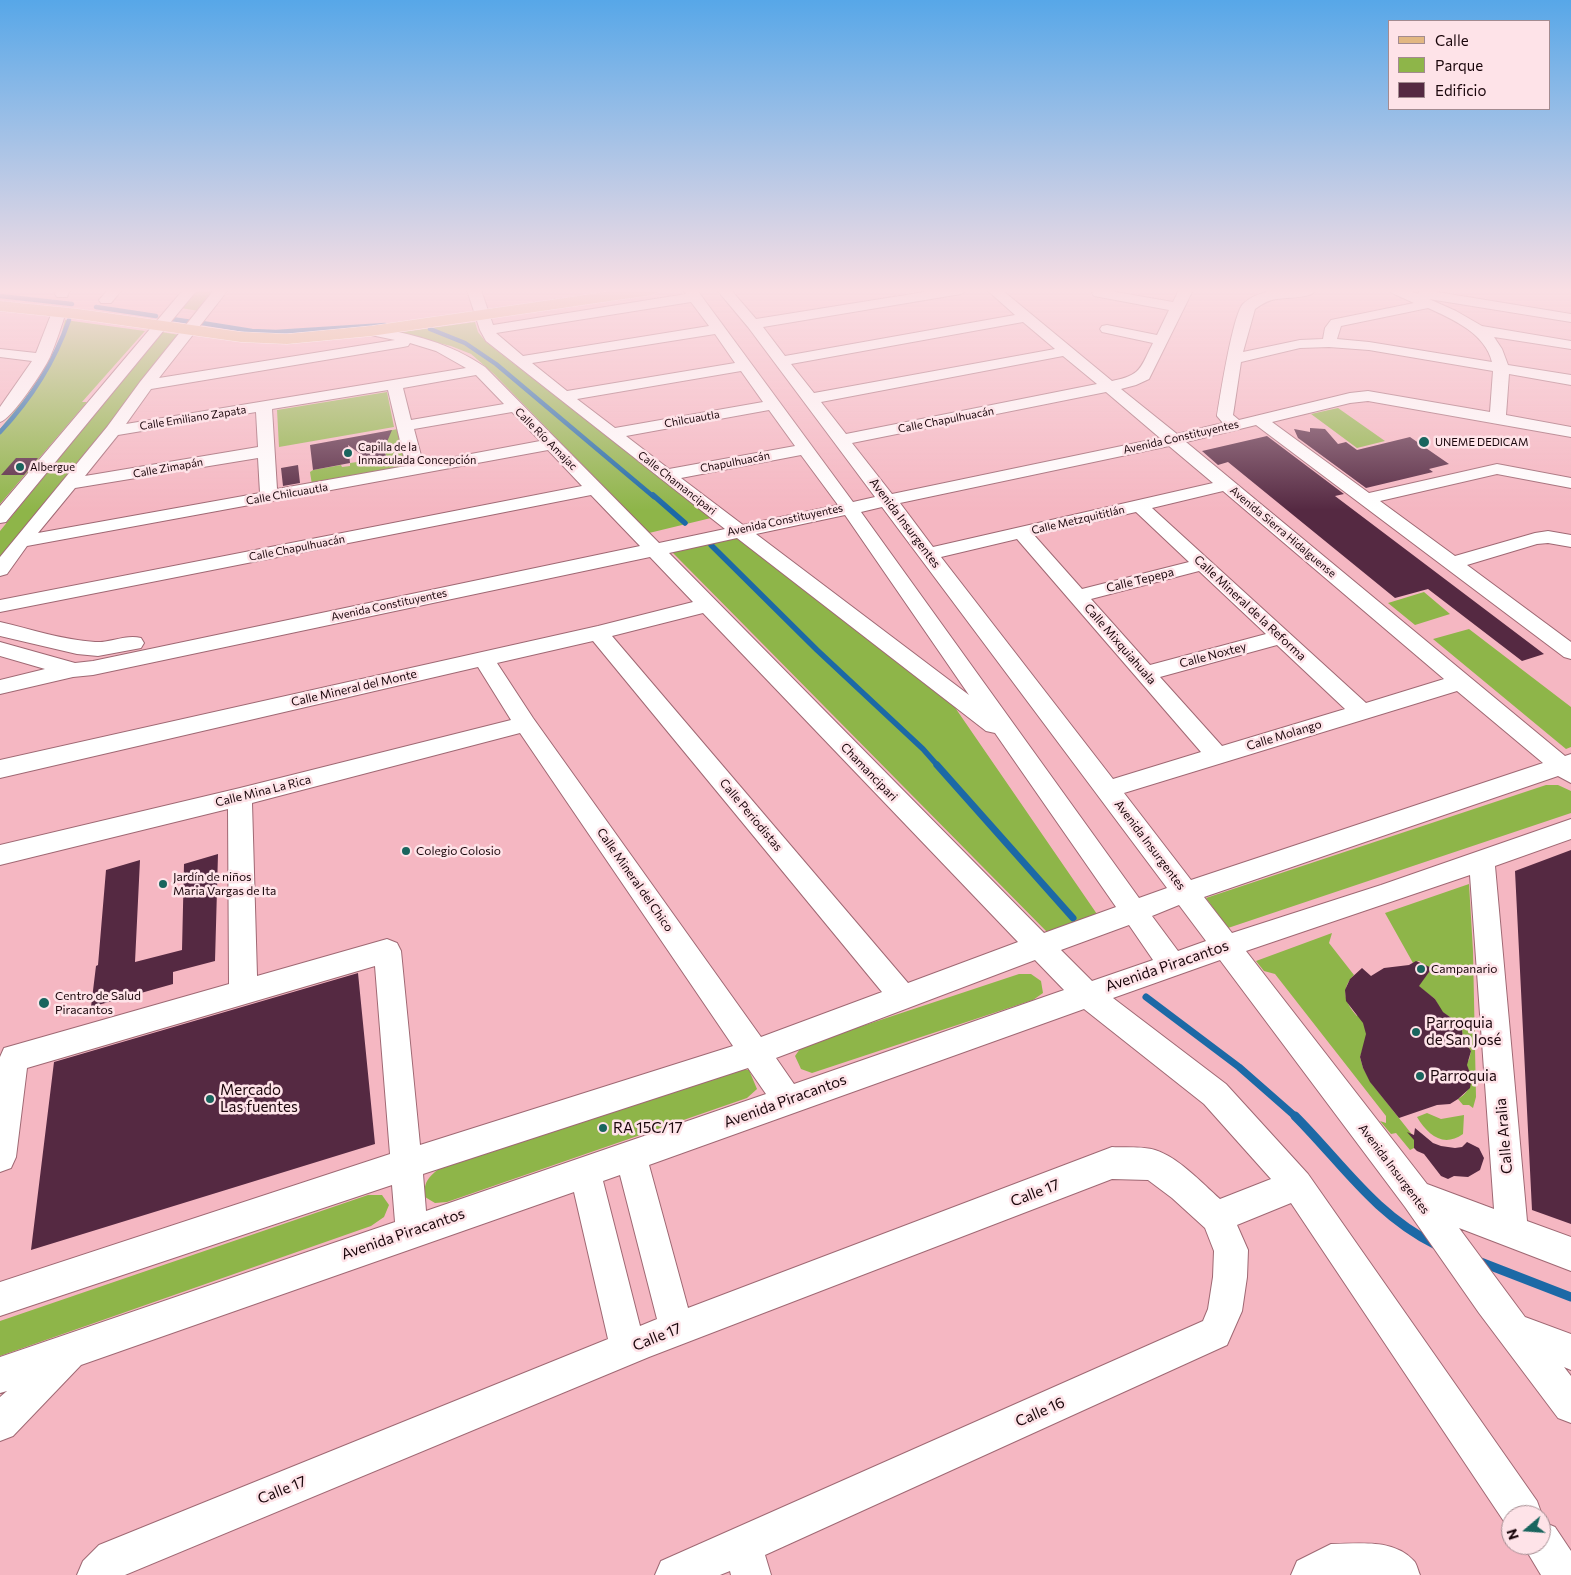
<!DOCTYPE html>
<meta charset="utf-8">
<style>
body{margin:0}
#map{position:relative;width:1571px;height:1575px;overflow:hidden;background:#f5b7c2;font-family:Commissioner,sans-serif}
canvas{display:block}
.legend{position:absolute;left:1388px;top:20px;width:162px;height:90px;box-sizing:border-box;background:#fee3e8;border:1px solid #a38b90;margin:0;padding:6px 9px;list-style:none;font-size:15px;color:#1a060b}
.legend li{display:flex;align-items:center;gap:10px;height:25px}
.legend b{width:25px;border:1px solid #a38b90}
.north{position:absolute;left:1501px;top:1505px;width:50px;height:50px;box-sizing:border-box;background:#fee3e8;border:1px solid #a38b90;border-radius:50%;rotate:252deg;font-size:14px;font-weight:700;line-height:20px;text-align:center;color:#1a060b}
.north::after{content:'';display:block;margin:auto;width:18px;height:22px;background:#19655e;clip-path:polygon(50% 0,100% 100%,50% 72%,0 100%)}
</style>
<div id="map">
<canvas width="1571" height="1575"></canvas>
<ul class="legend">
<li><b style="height:6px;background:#e2b782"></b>Calle</li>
<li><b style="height:14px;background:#8eb549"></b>Parque</li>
<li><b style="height:14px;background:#552942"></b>Edificio</li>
</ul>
<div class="north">N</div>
</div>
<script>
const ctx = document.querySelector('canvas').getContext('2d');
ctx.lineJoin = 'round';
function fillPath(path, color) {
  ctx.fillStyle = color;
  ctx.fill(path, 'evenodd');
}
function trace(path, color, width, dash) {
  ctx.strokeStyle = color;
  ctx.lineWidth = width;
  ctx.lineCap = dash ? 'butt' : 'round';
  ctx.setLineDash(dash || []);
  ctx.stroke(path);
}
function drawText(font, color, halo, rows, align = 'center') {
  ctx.font = font + ' Commissioner,sans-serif';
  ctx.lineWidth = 5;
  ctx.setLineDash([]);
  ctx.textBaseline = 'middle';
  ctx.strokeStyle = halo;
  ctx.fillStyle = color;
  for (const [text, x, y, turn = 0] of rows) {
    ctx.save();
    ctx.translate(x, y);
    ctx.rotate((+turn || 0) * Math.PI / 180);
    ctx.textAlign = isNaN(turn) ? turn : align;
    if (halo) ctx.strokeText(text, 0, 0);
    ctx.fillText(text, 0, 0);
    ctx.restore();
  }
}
fillPath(new Path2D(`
 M196,290H215L199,311L181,308Z
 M65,320L145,331L82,402H87L0,504V429L26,397L49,364L59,344Z
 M475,322L478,332L486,342L711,518L649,533L494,374L471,354L451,346L396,333Z
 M161,332L180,335L0,563V531Z
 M387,392L394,427L279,447L277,410Z
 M1338,408L1385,441L1357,448L1311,414Z
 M398,429L406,466L312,485L310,472L313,470L341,465L342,467L350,466V463L365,461L375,462L386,457C384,447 389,441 387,431Z
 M737,538L954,706L1099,917L1048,933L672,552Z
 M1424,592L1450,614L1415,625L1388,603Z
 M1469,629L1571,707V747L1566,749L1433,639Z
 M1546,785H1558L1571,791V813L1228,928L1206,898Z
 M1469,884L1473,951L1476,1097L1473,1108L1469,1105H1463L1458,1099C1473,1090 1474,1076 1465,1063L1469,1060L1471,1051L1463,1038L1462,1029L1457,1022L1441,1011L1435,999L1418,986L1429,972V968L1419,961L1413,963L1385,913Z
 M1332,933L1329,943L1354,975C1340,989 1345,1003 1357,1016L1362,1013L1367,1036L1360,1057L1363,1068L1372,1084L1414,1137V1148L1410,1150L1396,1133L1391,1134L1380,1121L1386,1123V1116L1275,974L1264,971L1256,961Z
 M1019,974H1031L1041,981L1043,993L1033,1000L812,1073L801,1069L795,1056L802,1046Z
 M735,1068L749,1070L757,1089L747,1098L447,1202L435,1203L425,1197C423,1181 430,1176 441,1167Z
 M1427,1113L1441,1119L1464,1115L1463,1134C1443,1148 1428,1135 1417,1117Z
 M368,1195H382L389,1205L384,1217L371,1226L0,1356V1321Z`), '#8eb549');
trace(new Path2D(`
 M0,296L72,304
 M96,307L156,316
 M172,319L192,322
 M202,323L252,331L276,332L385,325
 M430,329L465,343L496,364L654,497
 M0,432C31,399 54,363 69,320`), '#1c69a6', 4.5);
trace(new Path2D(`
 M653,495L685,523
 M711,545L817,650L923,749L938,766`), '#1c69a6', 5.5);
trace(new Path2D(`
 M937,765L1073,918
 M1146,997L1239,1067L1296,1117`), '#1c69a6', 7);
trace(new Path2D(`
 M1295,1116C1342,1163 1374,1214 1436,1245
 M1478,1261L1571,1297`), '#1c69a6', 9);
fillPath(new Path2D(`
 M1310,428L1325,429L1338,444L1346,442L1357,450L1410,437L1449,464L1429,469L1433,472L1366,488L1298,438L1294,429L1310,432Z
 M392,430L384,449L386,456L373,463L348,445L350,463L313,470L310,445Z
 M1267,436L1344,494L1335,496L1544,654L1522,661L1428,589L1395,598L1228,462L1218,465L1202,451Z
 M16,458H38L24,475H1Z
 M298,465L300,483L283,486L281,468Z
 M1571,850V1224L1532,1210L1515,871Z
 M218,854L215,961L173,972V984L91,1007L96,966L98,965L106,870L140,860L135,962L182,950L184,864Z
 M1416,961L1432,968L1419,986L1435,999L1443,1012L1457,1022L1462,1029L1463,1039L1471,1051L1467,1065L1472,1078L1470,1088L1458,1099L1450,1104L1437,1105L1399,1118L1370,1082L1363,1068L1360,1057L1366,1034L1363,1023L1346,1001L1345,990L1350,979L1362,968L1371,976L1384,968L1409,965Z
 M358,973L375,1144L31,1250L54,1062Z
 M1415,1128L1433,1143L1441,1146L1455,1148L1462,1147L1467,1142L1479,1148L1484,1158L1480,1170L1468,1177L1454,1176L1448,1179L1441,1176L1424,1154L1417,1151L1414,1148V1140L1407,1132L1414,1135Z`), '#552942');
const minor = new Path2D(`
 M56,290H70L67,297H57L55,294Z
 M108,290H122L111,303H101L99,300Z
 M183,290H197L6,522L0,523V506Z
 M214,290H228L159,378L395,340L366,334L364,331L366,328L371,327C413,334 450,343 485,367L659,543L725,529L486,341L480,330L467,290H481L493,325L686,294L683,290H697L853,502L875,497L748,327L717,290H731L756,319L937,290H968L961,294L763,327L785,356L1015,315L987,290H1002L1112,381C1142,375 1140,368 1153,343L1102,332L1100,329L1102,326L1107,325L1157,335L1169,310L1094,296L1092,293L1094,290H1104L1173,302L1179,290H1193L1149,379L1136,385L1121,389L1177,434L1223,423L1217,416C1220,397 1233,314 1243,304C1261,286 1295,289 1317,290C1309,299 1288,297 1277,299C1268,300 1262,304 1255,309L1243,352L1300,340L1323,339L1325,328L1331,320L1414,303L1392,293L1390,290H1408L1418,294L1420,291L1425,290L1571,314V322L1429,299L1456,311L1482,326L1571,341V349L1494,337L1502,349L1508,365L1571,375V385L1509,374L1506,415L1571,427V437L1368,401L1350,403L1272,422L1369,493L1497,464L1571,478V488L1497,474L1380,501L1455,556L1535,533L1548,531L1571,535V547L1548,543L1537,544L1467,565L1571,642V659L1564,657L1256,425L1186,442L1565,756L1571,754V783L1558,776L1204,897L1232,933L1381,885L1571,819V839L1495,866L1527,1221L1571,1237V1271L1459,1228L1525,1317L1571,1334V1370L1564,1367L1571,1376V1423L1558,1418L1479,1313L1405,1207L1220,960L1113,998L1226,1084L1308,1174L1537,1501L1542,1515L1541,1518V1515H1511V1529H1509L1291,1203L1237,1225L1248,1250L1247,1277L1242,1311L1227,1345L765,1555L771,1575H731L730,1571L720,1575H655L661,1561L1203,1321L1208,1309L1213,1277L1214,1251L1205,1228L1172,1198L1148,1180L1112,1179L649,1357L125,1575H77L83,1561L99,1545L608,1339L574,1192L81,1365L13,1436L0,1441V1397L7,1391L0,1393V1357L395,1222L392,1185L0,1316V1282L390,1154L375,966L27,1068L16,1157L11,1168L0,1172V1057L4,1048L229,984L228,809L0,865V845L240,788L511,720L478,667L0,778V760L598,626L693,602L650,557L93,675L73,677L0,694V680L45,669L0,656V642L75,663L93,661L640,546L591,495L0,612V600L582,486L548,450L27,546L7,574L0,576V557L107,427L140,382ZM691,302L709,326L523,356L496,333ZM1428,308C1452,319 1485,333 1492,362L1369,342L1337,339L1341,326ZM1023,322L1055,349L814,393L791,364ZM715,334L735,363L567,391L532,363ZM410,343L436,351L466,368L126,424L151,389L403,347L408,346ZM1329,347L1369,350L1493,371L1490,412L1368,391L1350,393L1239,420L1233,415L1241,362L1300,348ZM1063,356L1097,384L846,434L821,402ZM741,371L763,402L615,428L577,399ZM476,375L504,404L411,420L403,388ZM388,390L406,466L277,489L272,409ZM1106,392L1160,438L892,494L852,443ZM769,410L795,446L669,469L626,436ZM256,412L258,447L85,476L118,435ZM512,412L540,441L423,463L414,429ZM1169,446L1213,483L933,547L900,503ZM801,455L838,505L743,525L681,478ZM258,458L260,493L38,533L75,488ZM1223,491L1444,679L1366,703L1152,508ZM882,507L1167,888L1139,898L861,512ZM1136,512L1189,562L1082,589L1034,535ZM845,515L969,695L756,534ZM737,538L986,731L995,733L1116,907L1044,933L669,553ZM1017,539L1201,752L1113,779L941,557ZM1199,571L1266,634L1150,665L1091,599ZM703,613L1018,942L908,983L612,636ZM593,641L882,992L761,1037L533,718L497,663ZM1277,645L1345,709L1222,746L1160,677ZM1457,691L1543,763L1191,880L1124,793ZM520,733L733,1046L420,1145L401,951L397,943L387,939L257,976L252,803ZM1470,875L1494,1209L1427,1184L1246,951ZM1179,905L1206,941L1178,951L1152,916ZM1129,925L1153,960L1092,981L1061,950ZM1035,960L1064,990L794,1084L776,1058ZM1084,1009L1204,1104L1271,1179L1220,1199C1202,1183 1178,1157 1155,1150C1142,1146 1125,1148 1112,1147L688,1308L649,1165ZM748,1068L766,1094L426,1211L423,1174ZM620,1175L657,1319L640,1326L603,1181Z
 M59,308L64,309L66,312C61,327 56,343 50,357C44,370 12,419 0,422V407L32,361L0,357V349L36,353L52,312L54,309Z
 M0,622C31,629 63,640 95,642C111,643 126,634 141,638L144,643L141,648L98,656L77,654L0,636Z
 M1541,1521L1555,1527L1571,1551V1575H1541L1523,1545H1541Z
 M1331,1544C1358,1544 1393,1538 1414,1561C1417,1564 1418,1571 1420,1575H1291L1297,1561Z`);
const major = new Path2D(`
 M620,290H659L657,293L651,295L371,336L287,344L241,342L78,319L0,311V301L78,309L241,332L287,334L371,326Z`);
trace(minor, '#9f6873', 2);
trace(major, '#fff', 1);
fillPath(minor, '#fff');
fillPath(major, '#e2b782');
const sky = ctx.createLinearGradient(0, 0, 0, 510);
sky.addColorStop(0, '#57a7e8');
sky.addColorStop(0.57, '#fadfe4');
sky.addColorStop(1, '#fadfe400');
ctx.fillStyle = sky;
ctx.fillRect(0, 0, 1571, 510);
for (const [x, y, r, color] of [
 [1424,442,6,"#19655e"],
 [348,453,5,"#19655e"],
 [20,467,5,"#19655e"],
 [406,851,5,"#19655e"],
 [163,884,5,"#19655e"],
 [1421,969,5,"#19655e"],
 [44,1003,6,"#19655e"],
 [1416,1032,5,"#19655e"],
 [1420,1076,5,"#19655e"],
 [210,1099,5,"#19655e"],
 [603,1128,5,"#19655e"]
]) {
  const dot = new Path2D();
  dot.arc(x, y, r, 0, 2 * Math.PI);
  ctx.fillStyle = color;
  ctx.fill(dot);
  trace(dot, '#fee3e8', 2);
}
drawText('11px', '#1a060b', '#fee3e8', [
 ["Calle Emiliano Zapata",193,418,-9],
 ["Chilcuautla",692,419,-10],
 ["Calle Chapulhuacán",946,420,-11],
 ["Avenida Constituyentes",1181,437,-13],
 ["Calle Río Amajac",546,439,45],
 ["Chapulhuacán",735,462,-11],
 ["Calle Zimapán",168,468,-10],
 ["Calle Chamancipari",677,483,38],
 ["Calle Chilcuautla",287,494,-10],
 ["Avenida Constituyentes",785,520,-12],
 ["Calle Metzquititlán",1078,520,-13],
 ["Avenida Sierra Hidalguense",1283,532,40],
 ["Calle Chapulhuacán",297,548,-11],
 ["Avenida Constituyentes",389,605,-12]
]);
drawText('11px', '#1a060b', '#fee3e8', [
 ["UNEME DEDICAM",1435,442],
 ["Capilla de la",358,447],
 ["Inmaculada Concepción",358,460],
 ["Albergue",30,467]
], 'left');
drawText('12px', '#1a060b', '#fee3e8', [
 ["Avenida Insurgentes",905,523,53],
 ["Calle Tepepa",1140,580,-14],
 ["Calle Mineral de la Reforma",1250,608,43],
 ["Calle Mixquiahuala",1120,644,49],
 ["Calle Noxtey",1213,655,-15],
 ["Calle Mineral del Monte",354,688,-13],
 ["Calle Molango",1284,735,-17],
 ["Chamancipari",869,772,46],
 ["Calle Mina La Rica",263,791,-14],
 ["Calle Periodistas",751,815,50],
 ["Avenida Insurgentes",1150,845,53],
 ["Calle Mineral del Chico",635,880,55],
 ["Avenida Insurgentes",1394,1169,53]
]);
drawText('12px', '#1a060b', '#fee3e8', [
 ["Colegio Colosio",416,851],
 ["Jardín de niños",173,877],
 ["Maria Vargas de Ita",173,891],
 ["Campanario",1431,969],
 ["Centro de Salud",55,996],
 ["Piracantos",55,1010]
], 'left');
drawText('15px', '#1a060b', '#fee3e8', [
 ["Avenida Piracantos",1167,966,-19],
 ["Avenida Piracantos",785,1101,-20],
 ["Calle Aralia",1504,1136,-95],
 ["Calle 17",1035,1193,-21],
 ["Avenida Piracantos",403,1234,-19],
 ["Calle 17",657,1337,-22],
 ["Calle 16",1040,1412,-24],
 ["Calle 17",282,1490,-22]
]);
drawText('15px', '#1a060b', '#fee3e8', [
 ["Parroquia",1426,1023],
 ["de San José",1426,1040],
 ["Parroquia",1430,1076],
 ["Mercado",220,1090],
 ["Las fuentes",220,1107],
 ["RA 15C/17",613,1128]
], 'left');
</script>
